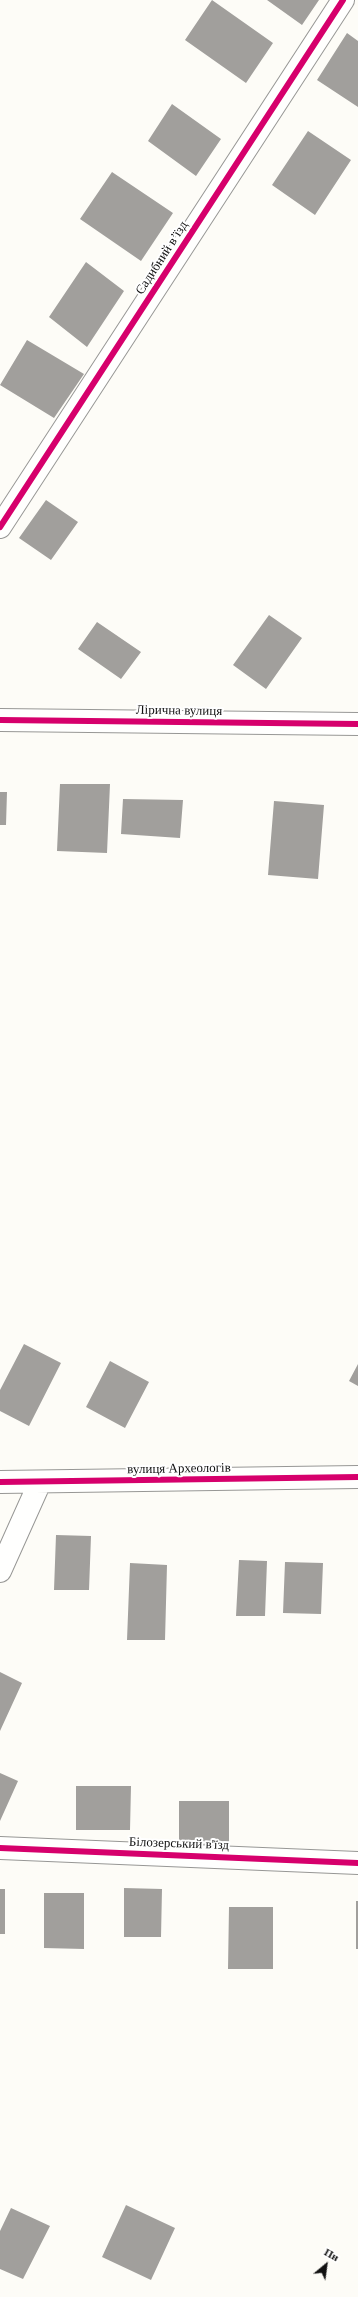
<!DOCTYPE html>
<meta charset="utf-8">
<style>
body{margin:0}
#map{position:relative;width:358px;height:2297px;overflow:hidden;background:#fdfcf7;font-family:"Times New Roman",serif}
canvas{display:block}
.north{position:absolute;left:306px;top:2245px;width:40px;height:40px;-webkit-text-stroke:3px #fff;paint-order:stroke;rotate:29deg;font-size:11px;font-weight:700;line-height:16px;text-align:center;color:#111}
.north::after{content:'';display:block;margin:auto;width:14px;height:18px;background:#111;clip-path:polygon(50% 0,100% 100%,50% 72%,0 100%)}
</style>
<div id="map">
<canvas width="358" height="2297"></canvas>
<div class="north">Пн</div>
</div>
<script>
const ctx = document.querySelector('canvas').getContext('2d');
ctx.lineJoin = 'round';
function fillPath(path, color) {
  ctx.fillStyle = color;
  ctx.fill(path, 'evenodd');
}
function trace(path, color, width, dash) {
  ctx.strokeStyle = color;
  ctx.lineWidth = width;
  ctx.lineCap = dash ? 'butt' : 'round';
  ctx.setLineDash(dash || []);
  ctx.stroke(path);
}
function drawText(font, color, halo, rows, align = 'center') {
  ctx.font = font + ' "Times New Roman",serif';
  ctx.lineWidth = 4;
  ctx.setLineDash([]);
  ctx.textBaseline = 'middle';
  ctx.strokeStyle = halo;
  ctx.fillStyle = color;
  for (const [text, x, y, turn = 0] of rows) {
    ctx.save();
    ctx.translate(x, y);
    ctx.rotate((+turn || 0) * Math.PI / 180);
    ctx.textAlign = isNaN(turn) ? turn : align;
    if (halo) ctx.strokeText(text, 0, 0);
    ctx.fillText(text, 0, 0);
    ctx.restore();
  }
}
fillPath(new Path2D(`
 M212,0L273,43L246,83L185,40Z
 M267,0H319L302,25Z
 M347,33L358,41V107L317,80Z
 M172,104L221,139L196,176L148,141Z
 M308,131L351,160L315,215L272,185Z
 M112,172L173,213L141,261L80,219Z
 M86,262L124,291L87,347L49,317Z
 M27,340L84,374L54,418L0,385Z
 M46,500L78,522L51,560L19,538Z
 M269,615L302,638L266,689L233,665Z
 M97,622L141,652L121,679L78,649Z
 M60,784H110L107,853L57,851Z
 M0,792H7L6,825H0Z
 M123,799L183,800L180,838L121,834Z
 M274,801L324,805L318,879L268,875Z
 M24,1344L61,1363L29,1426L0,1411V1390Z
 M110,1361L149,1382L125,1428L86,1407Z
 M358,1364V1386L349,1381Z
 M56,1535L91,1536L89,1590H54Z
 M239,1560L267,1561L265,1616H236Z
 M285,1562L323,1563L321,1614L283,1613Z
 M130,1563L167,1565L165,1640H127Z
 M0,1672L22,1683L0,1731Z
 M0,1773L18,1781L0,1821Z
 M76,1786H131L130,1830H76Z
 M179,1801H229V1845H179Z
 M124,1888L162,1889L161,1937H124Z
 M0,1889H5V1934H0Z
 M44,1893H84V1949L44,1948Z
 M356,1901H358V1949H356Z
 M229,1907H273V1969H228Z
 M126,2205L175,2228L151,2280L102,2257Z
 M11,2208L50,2226L23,2279L0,2269V2231Z`), '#a19f9c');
const minor = new Path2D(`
 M0,527L343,0
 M0,720L358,724
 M0,1482L358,1477
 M0,1571L40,1482
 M0,1848L358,1863`);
trace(minor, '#979795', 24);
trace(minor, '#fffffe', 22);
trace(new Path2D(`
 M0,527L343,0
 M0,720L358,724
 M0,1482L358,1477
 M0,1848L358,1863`), '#d6006c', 6);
drawText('13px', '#111', '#fff', [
 ["Садибний в’їзд",162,258,-57],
 ["Лірична вулиця",179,711,1],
 ["вулиця Археологів",179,1469,-1],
 ["Білозерський в'їзд",179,1844,2]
]);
</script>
